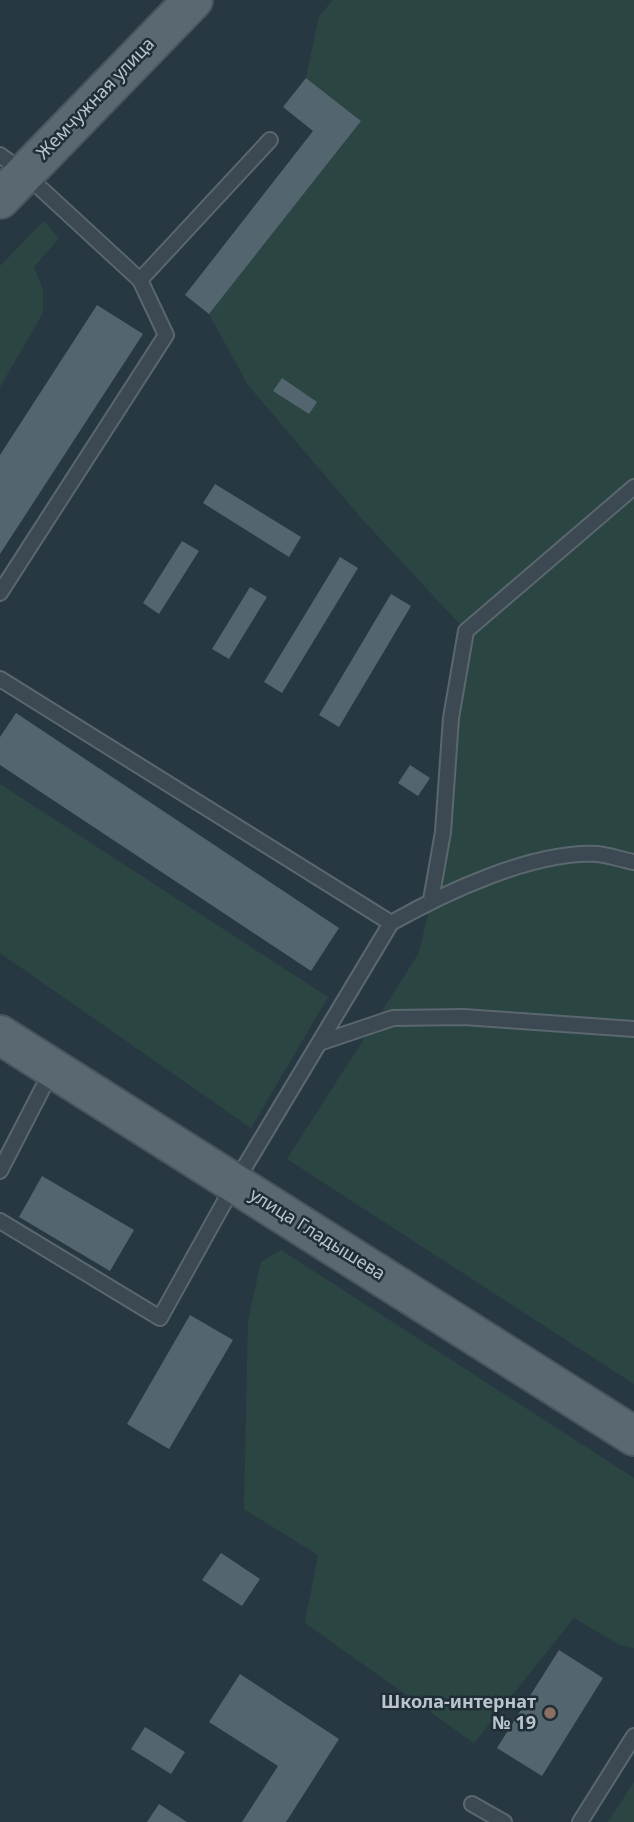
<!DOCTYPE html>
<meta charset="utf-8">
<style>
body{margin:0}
canvas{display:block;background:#283842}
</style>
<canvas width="634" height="1822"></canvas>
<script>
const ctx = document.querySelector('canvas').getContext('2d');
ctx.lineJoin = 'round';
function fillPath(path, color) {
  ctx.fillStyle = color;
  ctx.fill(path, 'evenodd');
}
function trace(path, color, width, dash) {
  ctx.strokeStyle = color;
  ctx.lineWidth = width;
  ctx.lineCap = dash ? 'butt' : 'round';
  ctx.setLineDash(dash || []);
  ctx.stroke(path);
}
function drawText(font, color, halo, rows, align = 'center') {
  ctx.font = font + ' "Noto Sans",sans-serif';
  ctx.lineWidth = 5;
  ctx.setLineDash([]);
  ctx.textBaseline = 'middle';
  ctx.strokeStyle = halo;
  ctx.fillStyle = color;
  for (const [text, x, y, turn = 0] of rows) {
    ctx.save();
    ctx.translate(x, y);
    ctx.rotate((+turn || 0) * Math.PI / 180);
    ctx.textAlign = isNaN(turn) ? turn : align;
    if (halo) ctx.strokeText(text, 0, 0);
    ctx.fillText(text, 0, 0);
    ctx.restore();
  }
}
fillPath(new Path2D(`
 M333,0H634V1384L287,1159L419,953L431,900L466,631L363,520L248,385L209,314L361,121L306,78L319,16Z
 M44,221L59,238L34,267L43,290V313L0,387V266Z
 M0,784L328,997L251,1128L0,953Z
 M281,1250L634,1478V1648L620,1645L574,1618L474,1743L305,1623L318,1555L244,1509L248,1320L261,1262Z
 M634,1782V1822H608Z`), '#2b4542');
fillPath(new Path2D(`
 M306,78L361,121L209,314L185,295L313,131L283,107Z
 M97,305L143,334L0,554V455Z
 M282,378L317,402L309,414L273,391Z
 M215,484L301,537L289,557L203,503Z
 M182,541L199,551L159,614L143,603Z
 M340,557L358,568L282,693L264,682Z
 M250,587L267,597L229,659L212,649Z
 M391,594L411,606L339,727L319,715Z
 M16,713L339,928L311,971L0,765V737Z
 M410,765L430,778L418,796L398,783Z
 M42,1176L134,1230L110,1271L19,1217Z
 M190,1315L233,1340L169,1449L127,1424Z
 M221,1553L260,1579L242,1606L202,1580Z
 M559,1650L603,1678L542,1776L497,1748Z
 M240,1674L339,1739L286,1822H242L278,1766L209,1722Z
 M145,1727L185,1752L171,1774L131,1749Z
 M159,1804L187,1822H147Z`), '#53656f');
const lane = new Path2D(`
 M0,155L24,173L140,280L166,335L0,593
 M140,280L270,140
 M0,679L391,923L235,1183L160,1318L0,1221
 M431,900L443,832L451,718L466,631L634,487
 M391,923C446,892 533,851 597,854C609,855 622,860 634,862
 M319,1043L393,1018L464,1017L634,1029
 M0,1171L52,1070
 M472,1804L504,1822
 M580,1822L634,1736`);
const primary = new Path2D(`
 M0,199L193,0
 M0,1035L634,1436`);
trace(lane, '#5a676f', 18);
trace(primary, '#49555e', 42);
trace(lane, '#3c4952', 14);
trace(primary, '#5a6871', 38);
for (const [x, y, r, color] of [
 [550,1713,7,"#8d6e63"]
]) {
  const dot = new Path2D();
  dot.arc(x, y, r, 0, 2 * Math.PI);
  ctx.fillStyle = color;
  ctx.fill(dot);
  trace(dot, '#202e37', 2.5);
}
drawText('18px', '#b9c4cc', '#202e37', [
 ["Жемчужная улица",96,99,-46],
 ["улица Гладышева",317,1235,32]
]);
drawText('bold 18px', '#b9c4cc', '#202e37', [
 ["Школа-интернат",536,1703],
 ["№ 19",536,1724]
], 'right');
</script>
